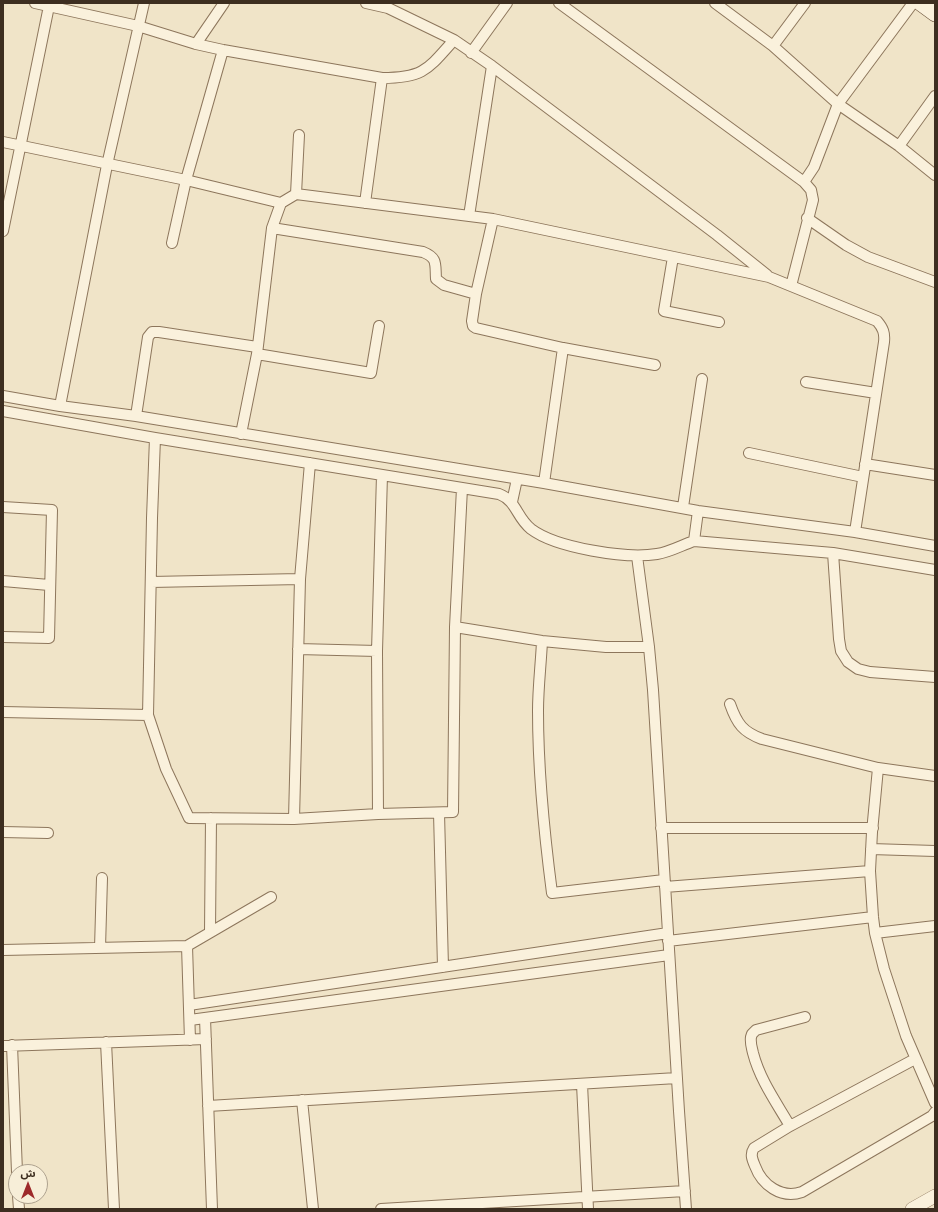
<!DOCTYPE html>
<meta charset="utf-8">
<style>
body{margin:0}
#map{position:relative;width:938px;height:1212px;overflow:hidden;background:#f0e4c8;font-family:Merriweather,"Noto Sans Arabic",serif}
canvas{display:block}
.frame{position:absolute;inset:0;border:4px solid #3d2e20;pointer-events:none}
.north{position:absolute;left:8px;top:1164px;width:40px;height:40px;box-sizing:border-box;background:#f7eed8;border:1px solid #ada18e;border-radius:50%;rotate:0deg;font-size:11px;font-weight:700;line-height:16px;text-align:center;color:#3d2e20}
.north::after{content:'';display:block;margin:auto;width:14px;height:18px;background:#9e2a2b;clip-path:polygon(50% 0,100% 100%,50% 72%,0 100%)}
</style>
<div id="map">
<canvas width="938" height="1212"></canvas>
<div class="frame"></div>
<div class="north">ش</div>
</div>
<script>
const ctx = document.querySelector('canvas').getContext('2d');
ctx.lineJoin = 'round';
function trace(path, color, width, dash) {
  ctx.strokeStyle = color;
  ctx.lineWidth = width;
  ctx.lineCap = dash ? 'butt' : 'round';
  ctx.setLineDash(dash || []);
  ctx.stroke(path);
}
const minor = new Path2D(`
 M35,3L138,26L196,44L223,50L382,78C424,78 428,69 454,40
 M366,3L388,8L454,40L492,66L717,235L767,275
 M559,3L804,182L811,190L813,200L791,286
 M715,3L773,46L838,104L899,146L935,175
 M196,44L224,3
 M773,46L805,3
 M471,53L507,3
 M3,142L186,180L281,203
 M899,146L935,96
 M804,182L814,167L838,104L913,3
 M296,194L299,135
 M365,203L382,78
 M469,216L492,66
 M807,218L846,245L868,257L935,282
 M493,219L476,294L472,321L473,326L476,328L563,348L655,365
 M272,228L423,252C438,258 435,264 436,279L444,285L476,294
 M3,231L49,6
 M172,243L186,180L223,50
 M673,257L664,311L719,322
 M257,354L371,373L379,326
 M806,382L876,393
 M3,396L60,406L136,416L544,483L698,511L855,532L935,546
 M60,406L107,165L144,3
 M3,411L155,438L499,494C517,501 516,517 531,529C556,548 626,559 657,554C670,552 682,545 694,541L833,553L935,570
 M136,416L148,337L152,332H159L257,347
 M241,434L257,354L272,228L281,203L296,194L493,219L769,277L877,321C883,328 885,333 884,342L855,532
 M155,438L152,518L148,715L166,769L189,818L294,819L378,814L453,812L455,627L462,488
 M749,453L863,477
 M865,464L935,475
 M544,483L563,348
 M512,502L517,479
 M3,507L52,510L49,638L3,637
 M683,507L702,379
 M694,541L698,511
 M833,553L839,639L841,651L848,662L858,669L870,672L935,677
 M637,556L649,647L653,690L679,1111L686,1209
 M3,581L49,585
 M151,582L300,579
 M455,627L542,641L606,647H649
 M542,641C541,664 538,687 538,711C538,772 544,832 552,893L664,880
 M298,649L377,651
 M730,704C737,724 743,732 762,739L878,768L935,776
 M3,712L148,715
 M878,768L872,832L870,871L873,917L875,933L884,969L906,1036L935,1103
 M439,813L443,967
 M378,814L377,651L382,475
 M294,819L300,579L310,463
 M661,828H873
 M3,832L48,833
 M871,849L935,851
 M665,887L870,871
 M210,932L211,818
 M875,933L935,926
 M668,941L873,917
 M187,946L190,1040
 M100,948L102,878
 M3,950L187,946L271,897
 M189,1005L668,933
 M205,1018L212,1209
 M190,1020L669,955
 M106,1042L114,1209
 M12,1045L17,1172
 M3,1046L206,1039
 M915,1059L790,1126L754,1148C750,1154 752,1159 755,1166C762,1185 781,1199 802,1192L932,1116L935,1112
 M582,1084L588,1209
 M302,1100L313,1209
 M208,1106L677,1078
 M790,1126C776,1102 760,1080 753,1053C752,1048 750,1043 751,1037L752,1034L756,1030L805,1017
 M18,1196L19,1209
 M381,1209L685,1191`);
const tertiary = new Path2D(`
 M912,1209L935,1196`);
const secondary = new Path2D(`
 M920,3L935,14`);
trace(minor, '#8d765c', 12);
trace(tertiary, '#8d765c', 14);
trace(secondary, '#6f573f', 16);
trace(minor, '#faf1dc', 10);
trace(tertiary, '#faf1dc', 13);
trace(secondary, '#faf1dc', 15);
</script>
